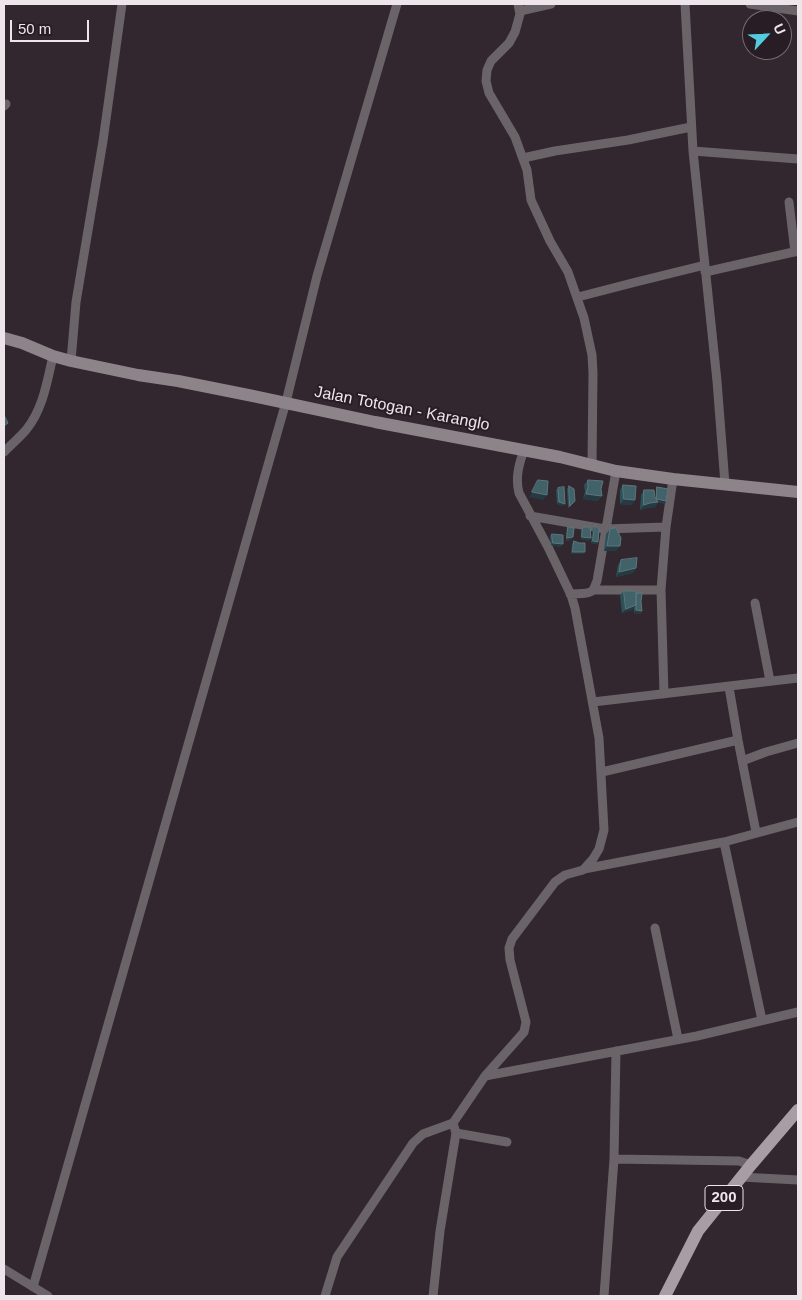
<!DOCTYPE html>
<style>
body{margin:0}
#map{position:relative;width:802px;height:1300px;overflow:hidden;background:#32272e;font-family:Arial,sans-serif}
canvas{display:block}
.frame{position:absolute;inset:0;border:5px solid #ede5ea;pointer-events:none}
.north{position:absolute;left:742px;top:10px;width:50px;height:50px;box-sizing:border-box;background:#281d24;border:1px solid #776d73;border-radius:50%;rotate:65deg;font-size:14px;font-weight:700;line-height:20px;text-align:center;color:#ede5ea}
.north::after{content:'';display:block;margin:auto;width:18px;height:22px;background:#54cade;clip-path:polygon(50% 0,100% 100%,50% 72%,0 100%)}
.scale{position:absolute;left:10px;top:20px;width:79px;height:22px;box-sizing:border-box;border:2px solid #ede5ea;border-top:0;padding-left:6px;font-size:15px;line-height:18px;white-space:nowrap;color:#ede5ea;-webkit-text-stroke:4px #281d24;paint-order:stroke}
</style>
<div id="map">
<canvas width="802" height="1300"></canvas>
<div class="frame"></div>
<div class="north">U</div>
<div class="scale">50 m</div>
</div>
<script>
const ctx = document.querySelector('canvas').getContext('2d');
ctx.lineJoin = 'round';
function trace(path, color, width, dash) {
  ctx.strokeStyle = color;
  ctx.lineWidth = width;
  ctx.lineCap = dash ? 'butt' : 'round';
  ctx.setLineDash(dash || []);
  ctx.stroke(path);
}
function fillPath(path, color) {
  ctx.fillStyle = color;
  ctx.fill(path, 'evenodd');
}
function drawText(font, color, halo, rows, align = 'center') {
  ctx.font = font + ' Arial,sans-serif';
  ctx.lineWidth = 4;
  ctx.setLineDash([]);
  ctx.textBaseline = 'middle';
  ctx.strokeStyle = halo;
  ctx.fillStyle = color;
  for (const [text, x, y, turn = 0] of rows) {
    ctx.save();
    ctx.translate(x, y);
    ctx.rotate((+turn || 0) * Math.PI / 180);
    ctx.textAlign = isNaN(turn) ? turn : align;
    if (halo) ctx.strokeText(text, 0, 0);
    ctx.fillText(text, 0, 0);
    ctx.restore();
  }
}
trace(new Path2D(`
 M518,4L520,14L515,32L509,43L491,61L487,70L486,81L489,93L515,137L527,170L531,200L550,241L568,272L584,318L592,355L593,373L592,465
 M685,4L693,151L717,381L725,484
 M750,4L798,11
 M520,11L551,4
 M4,106L6,104
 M693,151L798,159
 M523,158L555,151L628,140L691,127
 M789,202L795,252
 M705,272L798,251
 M578,297L636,282L705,265
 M71,361L76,302L103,141L122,4
 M4,452C11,445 19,438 26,430C43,409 47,382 53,356
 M530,516L605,529L666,527
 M593,590H661
 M570,594C576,593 589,595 593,590C594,589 596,583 597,581L616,471
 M755,603L770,681
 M729,687L738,740L756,832
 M664,694L661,590L666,527L673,479
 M593,702L798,678
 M742,761L766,752L798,743
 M602,772L738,740
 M724,842L762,1020
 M584,869L724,842L798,822
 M655,928L678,1039
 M485,1076L697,1036L798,1012
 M456,1133L507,1142
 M614,1159L739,1161L751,1165
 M741,1177L798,1180
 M4,1269L48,1296
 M33,1287L286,402L317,276L397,4
 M325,1296L337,1257L413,1143L423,1134L453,1123L485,1076L524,1032L526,1022L510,960L509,948L512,939L555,882L565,875L583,870L593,859L599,849L604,830L599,738L575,608L571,595L548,547L519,493C515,478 519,464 524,450
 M433,1296L440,1231L456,1133L453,1123
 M604,1296L614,1159L616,1051`), '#6a6468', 9);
trace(new Path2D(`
 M4,338L22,343L53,356L71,361L138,375L178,381L253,396L375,422L560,457L616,471L673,479L798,492`), '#8d848a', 12);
trace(new Path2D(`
 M665,1296L698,1231L751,1165L798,1110`), '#a99da5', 12);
fillPath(new Path2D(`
 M588,480L601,489L598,501L583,499L585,492L584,485Z
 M623,485L635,500L631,505L620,504V490Z
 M569,486L573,503L568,508L567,489Z
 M657,487L665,504L658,502L655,507L647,508L640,510L641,495L644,490L656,498V489Z
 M558,488L563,506L557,504L556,490Z
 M595,526L598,542L596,544L591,543L593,528Z
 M568,527L571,540L566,541L567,529Z
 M583,527L589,541L581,539V530Z
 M610,529L616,551H604L606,534Z
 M552,534L561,547L551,545L550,536Z
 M574,541L583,554H571L572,544Z
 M621,560L636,568L633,573L616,577L618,565Z
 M624,591L636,594L641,602L642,611L640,614L634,613V608L632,610L622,613L620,595Z`), '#2c5259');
fillPath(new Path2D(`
 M532,492L547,495L543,500L529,497Z
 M586,494L602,496L598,501L583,499Z
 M624,499L635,500L631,505L620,504Z
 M657,499L666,501L665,504L656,501Z
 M559,502L565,504L563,506L557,504Z
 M658,502L655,507L647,508L640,510L644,505L650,503Z
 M573,537L571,540L566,541L567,538Z
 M582,537L591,538L589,541L581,539Z
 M593,541L598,542L596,544L591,543Z
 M553,543L563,544L561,547L551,545Z
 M607,546H620L616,551H604Z
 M573,552H585L583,554H571Z
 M636,568L633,573L616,577L619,572Z
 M636,605L632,610L622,613L626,609Z
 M636,610L642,611L640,614L634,613Z`), '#263a41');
const building = new Path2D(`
 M4,415L8,423L4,426Z
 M538,480L548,481L547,495L532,492Z
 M588,480L603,481L601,489L602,496L586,494L588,487Z
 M623,485L636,486L635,500L624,499Z
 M569,486L574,489L575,501L570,506Z
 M564,487L565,504L559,502L558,488Z
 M657,487L668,489L666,501L657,499Z
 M644,490H654L655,497L658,502L650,503L644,505Z
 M595,526L599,529L598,542L593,541Z
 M568,527L574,528L573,537L567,538Z
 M583,527H590L591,538L582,537Z
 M616,528L621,538L620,546H607L610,529Z
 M552,534L563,535V544L553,543Z
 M574,541L579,543H585V552H573Z
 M637,558L636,568L619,572L621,560Z
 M624,591H636V605L626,609Z
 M642,593L641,602L642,611L636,610V594Z`);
fillPath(building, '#416269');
trace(building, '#5c767d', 1);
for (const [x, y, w] of [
 [724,1198,38]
]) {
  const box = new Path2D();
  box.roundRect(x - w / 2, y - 12.5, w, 25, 4);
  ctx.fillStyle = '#281d24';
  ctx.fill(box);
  trace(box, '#ede5ea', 1);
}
drawText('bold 15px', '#ede5ea', null, [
 ["200",724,1198]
]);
drawText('16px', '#ede5ea', '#281d24', [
 ["Jalan Totogan - Karanglo",402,409,11]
]);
</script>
